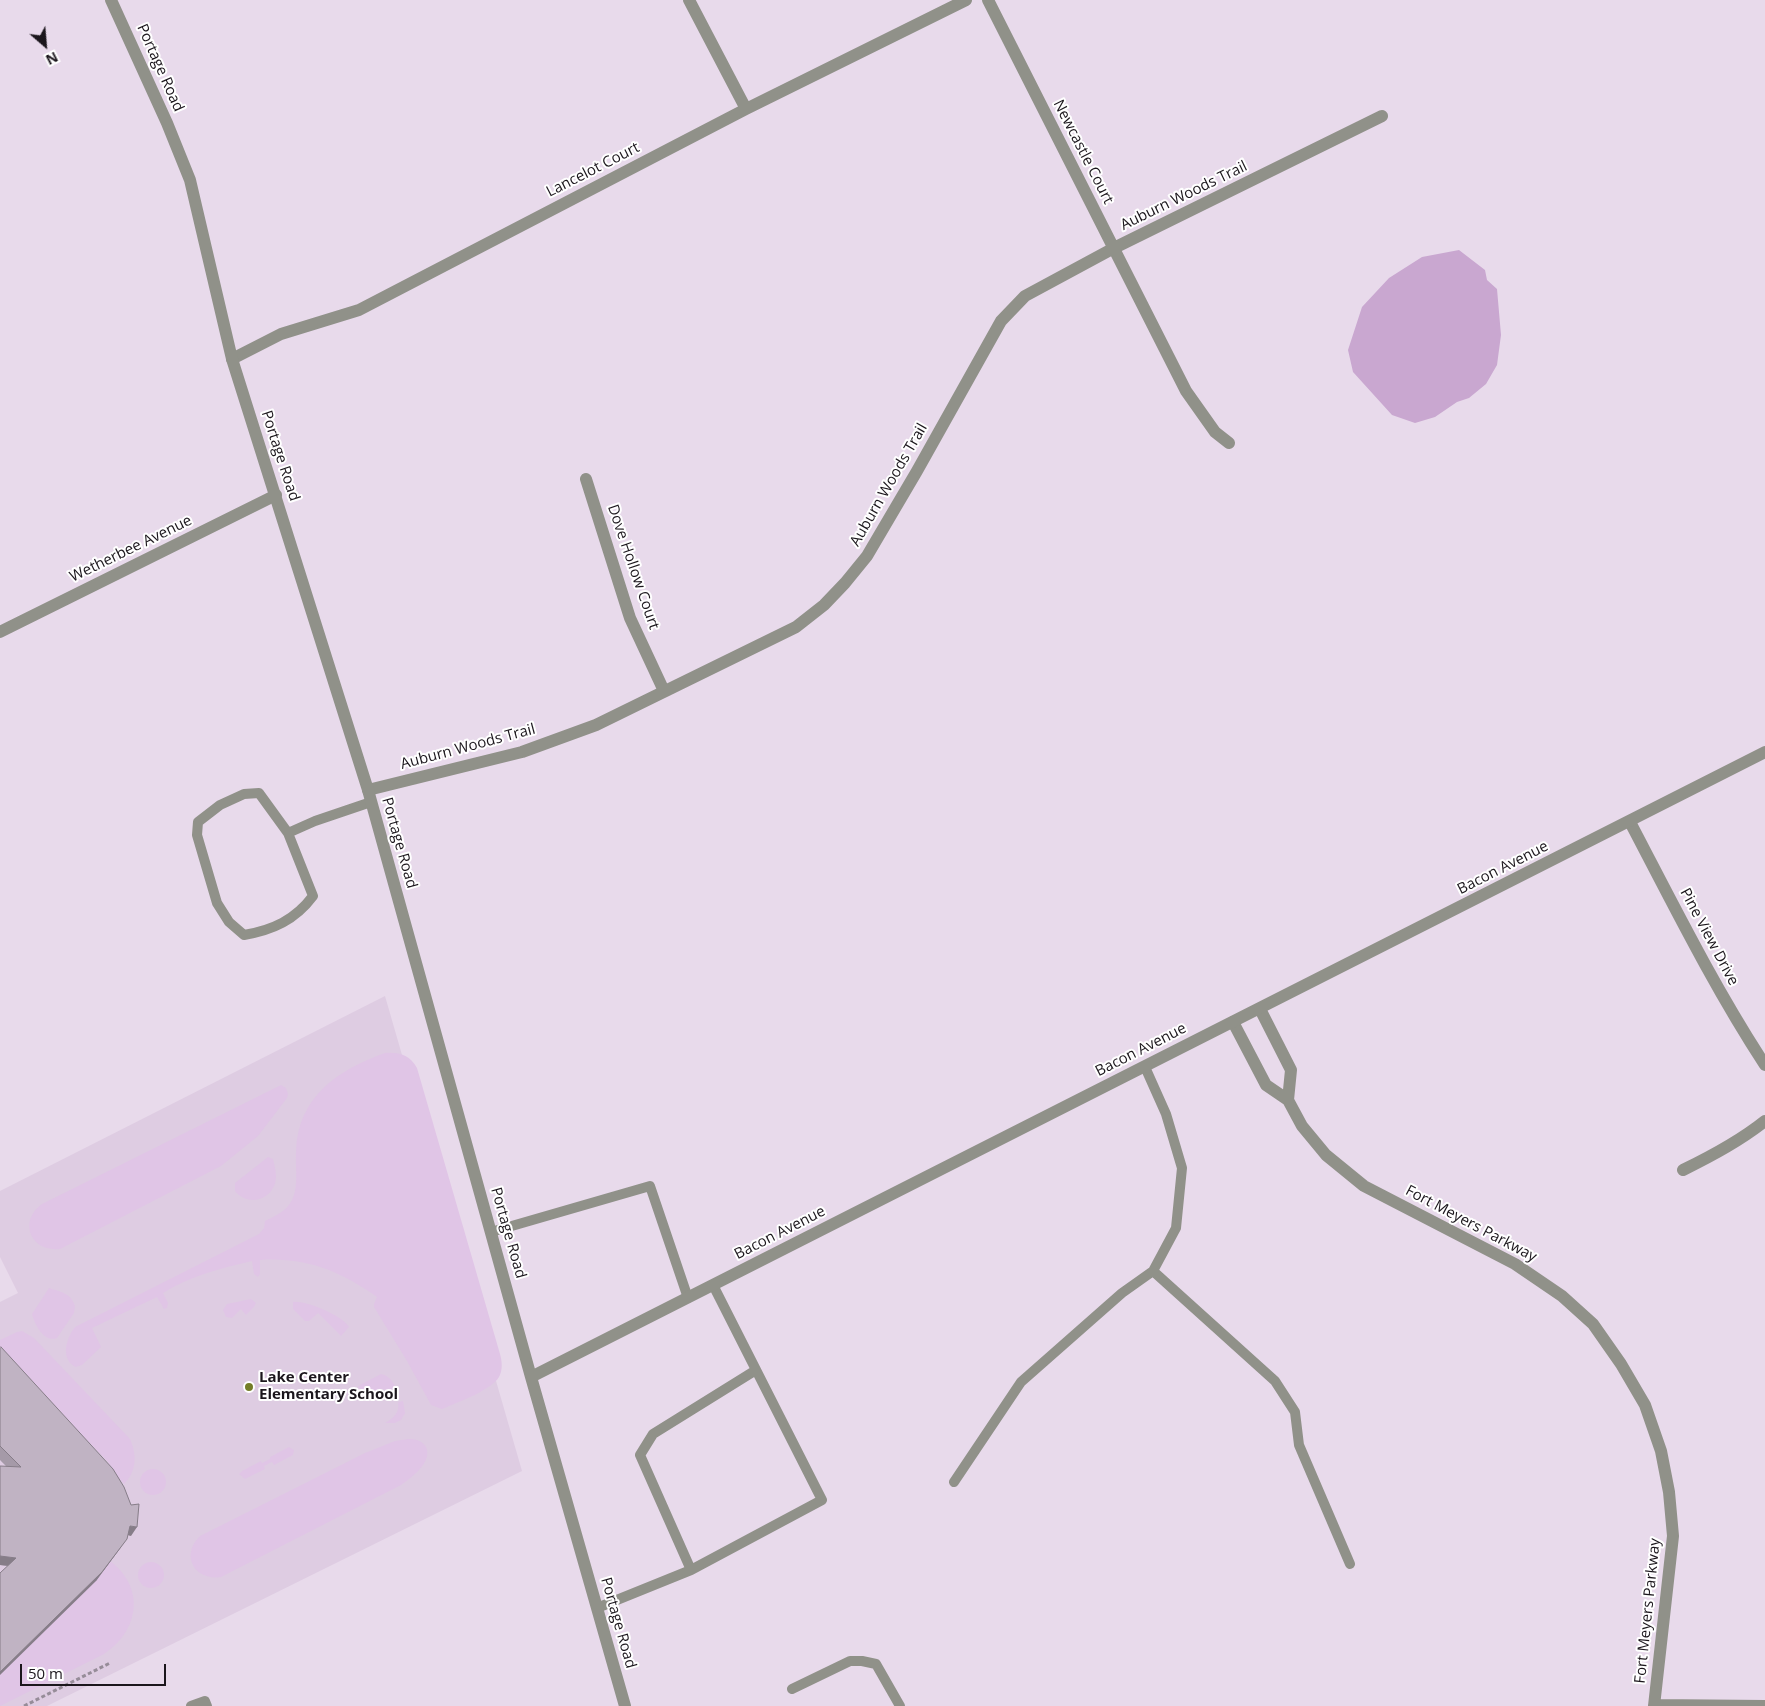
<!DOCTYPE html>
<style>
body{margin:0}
#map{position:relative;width:1765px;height:1706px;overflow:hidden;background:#e8daeb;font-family:"Open Sans",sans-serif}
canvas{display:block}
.north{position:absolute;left:20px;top:20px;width:50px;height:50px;-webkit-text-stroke:4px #fff;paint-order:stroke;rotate:153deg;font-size:14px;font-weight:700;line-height:20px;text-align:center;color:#1b161c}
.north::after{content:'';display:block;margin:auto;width:18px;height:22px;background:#1b161c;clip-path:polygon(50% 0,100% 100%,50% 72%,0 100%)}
.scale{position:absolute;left:20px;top:1664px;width:146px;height:22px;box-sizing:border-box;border:2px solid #1b161c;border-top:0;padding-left:6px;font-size:15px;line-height:18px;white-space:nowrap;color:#1b161c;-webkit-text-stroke:4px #fff;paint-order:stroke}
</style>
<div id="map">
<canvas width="1765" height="1706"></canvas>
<div class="north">N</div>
<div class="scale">50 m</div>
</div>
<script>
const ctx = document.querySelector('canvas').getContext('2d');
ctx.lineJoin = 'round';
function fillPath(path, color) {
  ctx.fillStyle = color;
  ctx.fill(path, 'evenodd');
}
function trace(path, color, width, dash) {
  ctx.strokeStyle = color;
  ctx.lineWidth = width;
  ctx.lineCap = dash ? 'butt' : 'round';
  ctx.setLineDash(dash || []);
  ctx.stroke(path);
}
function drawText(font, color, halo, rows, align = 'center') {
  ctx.font = font + ' "Open Sans",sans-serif';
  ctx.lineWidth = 4;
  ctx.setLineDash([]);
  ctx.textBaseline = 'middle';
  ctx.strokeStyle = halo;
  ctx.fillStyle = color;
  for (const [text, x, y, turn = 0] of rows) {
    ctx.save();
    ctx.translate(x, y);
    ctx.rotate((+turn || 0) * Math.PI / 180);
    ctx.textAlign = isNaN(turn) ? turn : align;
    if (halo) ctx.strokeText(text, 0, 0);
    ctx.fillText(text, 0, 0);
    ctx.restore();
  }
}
fillPath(new Path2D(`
 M385,996L522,1471L47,1706H0V1302L18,1293L0,1257V1191Z`), '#decce2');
fillPath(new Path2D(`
 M385,1053C399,1052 410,1055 417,1068L500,1354C502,1361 503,1370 499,1377C491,1390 461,1401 447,1407L442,1409L431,1405L407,1361L374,1307V1304L377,1297C340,1271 306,1257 260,1260V1274L258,1277L254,1274L252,1261C222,1268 190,1276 163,1293L168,1303L167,1308L164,1309L157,1297L92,1328L101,1347L82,1365L76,1367C60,1360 66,1338 75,1327L259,1234L264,1228L265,1221C275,1216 287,1211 292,1200C299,1186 295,1167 296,1151C298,1097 337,1070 385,1053Z
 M281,1085L286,1088L288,1094L287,1098L258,1136L221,1166L60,1249C30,1252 18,1221 42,1204Z
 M268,1157L273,1159C275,1167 278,1178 274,1186C267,1202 246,1205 235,1191V1183Z
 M49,1288C61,1292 71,1293 75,1306L74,1313L57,1338C44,1343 35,1325 32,1314Z
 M251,1299L256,1303L254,1307L246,1315L241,1309L232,1318L226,1317L223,1310L227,1304Z
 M293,1302C306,1300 343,1316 349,1327L341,1336L318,1313L309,1321H305L293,1309Z
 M22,1331L34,1338L130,1439C137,1455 137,1471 124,1484L106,1466L109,1463L36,1387L0,1360V1340L17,1332Z
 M381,1374C391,1376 393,1383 398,1391L394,1394C382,1384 373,1391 363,1399L358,1387L360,1385Z
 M403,1401L405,1413L401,1420L395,1423H385C394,1418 400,1412 398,1402Z
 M408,1439C415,1439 422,1440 426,1447C433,1462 411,1478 401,1485L221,1577C194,1581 180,1555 200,1536L365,1453L395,1441Z
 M289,1447L294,1450L293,1455L274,1465L272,1462L264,1466L265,1469L245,1479L239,1474L242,1471L261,1461L262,1463L270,1459V1457Z
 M140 1482a13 13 0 1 1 26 0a13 13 0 1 1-26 0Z
 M110,1561C146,1588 139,1631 104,1654L0,1706V1673Z
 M138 1575a13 13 0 1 1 26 0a13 13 0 1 1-26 0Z`), '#e0c5e6');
fillPath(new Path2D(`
 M1459,250L1485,270L1487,280L1497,289L1501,335L1497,365L1486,384L1469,398L1457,402L1435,417L1415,423L1392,415L1353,372L1348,350L1362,307L1389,278L1422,257Z`), '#c9a7d0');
trace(new Path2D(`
 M24,1706L110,1663`), '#968c98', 3, [4, 2.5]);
trace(new Path2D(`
 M288,833L313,896C295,920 273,930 244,935L229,922L217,903L197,835L198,822L220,805L244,794L259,793L288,833L315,821L371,802
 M491,1232L650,1186L688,1298
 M1153,1271L1275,1381L1295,1412L1299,1445L1350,1564
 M954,1482L1021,1382L1122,1293L1153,1271L1176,1228L1182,1168L1166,1114L1145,1067
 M691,1570L640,1455L653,1434L756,1370
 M597,1608L691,1570L822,1500L713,1285
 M792,1689L850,1661H862L876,1664L900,1706
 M191,1706L205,1701L207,1706`), '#909189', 10);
trace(new Path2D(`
 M689,0L746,109
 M988,0L1186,391L1215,432L1229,443
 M232,359L281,334L359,310L746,109L966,0
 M586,479L630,618L664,691
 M0,632L276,495
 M368,790L522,752L596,725L796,627L824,605L845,583L867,556L917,471L1001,321L1025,296L1114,248L1382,116
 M1630,822C1673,904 1714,987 1765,1065
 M1260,1009L1291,1070L1288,1100L1302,1126L1326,1155L1364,1186L1515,1264L1562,1296L1593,1324L1621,1364L1645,1405L1661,1451L1669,1492L1673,1536L1654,1706
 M1233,1022L1266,1085L1288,1100
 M1683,1170C1712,1156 1740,1141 1765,1121
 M1654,1705L1765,1706`), '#909189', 12);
trace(new Path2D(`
 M111,0L167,123L190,180L232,359L368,790L531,1377L625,1706
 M531,1377L1765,752`), '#909189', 12);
fillPath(new Path2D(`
 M0,1348L131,1536L128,1535L121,1547L96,1581L8,1566L0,1565L6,1466L0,1460Z`), '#a59aa8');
fillPath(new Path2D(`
 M130,1526L137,1527L131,1536L125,1534Z
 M121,1547L96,1581L0,1675V1672Z
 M0,1556L16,1558L10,1566L0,1565Z`), '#867d88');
const building = new Path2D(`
 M1,1347L113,1469L124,1487L131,1505L139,1504L137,1527L130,1526L127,1539L102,1572L0,1672V1573L16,1558L0,1556V1466L21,1467L0,1446V1348Z`);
fillPath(building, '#c0b3c3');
trace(building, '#867d88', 1);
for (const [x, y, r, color] of [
 [249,1387,5,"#747d28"]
]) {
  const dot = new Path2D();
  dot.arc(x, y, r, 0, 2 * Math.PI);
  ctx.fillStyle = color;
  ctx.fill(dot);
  trace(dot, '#fff', 2);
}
drawText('15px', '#1b161c', '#fff', [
 ["Portage Road",160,68,66],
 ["Newcastle Court",1083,152,63],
 ["Lancelot Court",593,170,-27],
 ["Auburn Woods Trail",1184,196,-26],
 ["Portage Road",280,456,72],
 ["Auburn Woods Trail",889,485,-60],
 ["Wetherbee Avenue",131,549,-26],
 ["Dove Hollow Court",633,567,71],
 ["Auburn Woods Trail",468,747,-15],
 ["Portage Road",399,843,74],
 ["Bacon Avenue",1503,868,-27],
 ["Pine View Drive",1709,937,62],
 ["Bacon Avenue",1141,1050,-27],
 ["Fort Meyers Parkway",1471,1224,28],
 ["Portage Road",508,1233,74],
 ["Bacon Avenue",780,1233,-27],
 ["Fort Meyers Parkway",1648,1611,-84],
 ["Portage Road",618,1623,74]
]);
drawText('bold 15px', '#1b161c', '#fff', [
 ["Lake Center",259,1378],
 ["Elementary School",259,1395]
], 'left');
</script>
